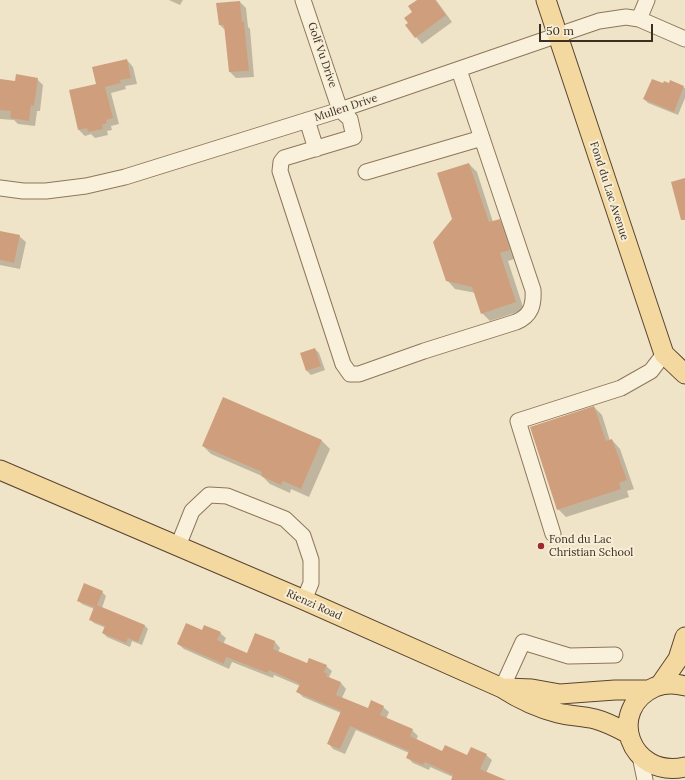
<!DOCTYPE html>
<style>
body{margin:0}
#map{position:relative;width:685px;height:780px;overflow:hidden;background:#f0e4c8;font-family:Lora,serif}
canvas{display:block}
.scale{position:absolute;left:539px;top:24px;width:114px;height:18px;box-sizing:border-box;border:2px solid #3d2e20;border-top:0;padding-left:5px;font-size:12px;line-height:14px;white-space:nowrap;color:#3d2e20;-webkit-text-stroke:3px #f7eed8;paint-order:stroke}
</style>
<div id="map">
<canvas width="685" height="780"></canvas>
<div class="scale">50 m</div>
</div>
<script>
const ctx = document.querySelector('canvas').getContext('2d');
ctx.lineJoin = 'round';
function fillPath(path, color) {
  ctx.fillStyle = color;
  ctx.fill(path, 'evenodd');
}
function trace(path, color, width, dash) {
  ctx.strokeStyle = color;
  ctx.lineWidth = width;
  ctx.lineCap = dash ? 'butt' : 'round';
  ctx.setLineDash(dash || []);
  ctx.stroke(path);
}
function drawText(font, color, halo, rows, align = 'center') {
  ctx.font = font + ' Lora,serif';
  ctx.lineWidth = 4;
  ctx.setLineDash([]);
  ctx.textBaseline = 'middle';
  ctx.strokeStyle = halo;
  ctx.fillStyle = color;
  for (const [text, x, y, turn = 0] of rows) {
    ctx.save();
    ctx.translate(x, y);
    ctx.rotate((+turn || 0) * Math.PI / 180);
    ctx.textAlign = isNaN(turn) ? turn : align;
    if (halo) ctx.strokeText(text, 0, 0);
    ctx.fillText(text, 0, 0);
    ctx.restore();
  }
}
fillPath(new Path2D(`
 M169,0H183L180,5Z
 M419,0H436L452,22L422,44L406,25L409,23Z
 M240,2L246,8L248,27L250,29L254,77L236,78L230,72L226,31L220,25Z
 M127,60L133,67L137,84L125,86L126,89L111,93L119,124L111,126L112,130L107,131L108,135L95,138L91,134L85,136L79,130L97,85Z
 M37,79L43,85L40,111H37L35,126L18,124L14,120L0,119V80L16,82Z
 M671,82L685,88V98L678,115L648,103L644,99L663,85L669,84Z
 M469,164L477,172L493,222L499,220L507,228L517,258L508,261L524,310L490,321L482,313L476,293L455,289L447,280L453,220Z
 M0,232L19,236L26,242L20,269L0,265Z
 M315,349L319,353L325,370L311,375L307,371Z
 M224,398L322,441L330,449L309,497L291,489L290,493L270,484L262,476L211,454L203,446Z
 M594,407L602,415L610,441L612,440L620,449L634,489L627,491L629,497L566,517L558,509Z
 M102,592L106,596L102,608L144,625L148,629L142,645L132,641L130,647L107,637L103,633L106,628L94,623L90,619L94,609L82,604L78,600Z
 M202,632L220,633L226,638L223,644L247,654L255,635L275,642L280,648L278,652L307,665L326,666L332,671L329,677L332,680L341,683L346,689L342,698L368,709L383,707L389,712L386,719L412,730L418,736L416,740L443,752L468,756L486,755L492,760L486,773L497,780H452L453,777L430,767L429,770L413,763L407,757L409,753L356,730L345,754L333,749L328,743L341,713L303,697L297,691L300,686L274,675L273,678L232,662L229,669L184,649L178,644Z`), '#0003');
fillPath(new Path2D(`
 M417,0H435L446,15L415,38L405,25L408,23L404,18L412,12L408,6Z
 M240,1L242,22H244L249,71L229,72L224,25H219L216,3Z
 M127,59L131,78L120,80L121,83L105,87L113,118L106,120L107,123L102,125L103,129L88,132L87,128L78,130L69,90L96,84L92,67Z
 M16,74L38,78L34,106L31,105L29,121L10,118L11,111L0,110V79L15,81Z
 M652,79L663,83L664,81L669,83L670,80L684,86L674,112L643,99Z
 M469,163L489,222L500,219L510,250L500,253L516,302L481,314L472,287L446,281L433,242L452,219L437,173Z
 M685,178V220H681L671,182Z
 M0,231L20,235L14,263L0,260Z
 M315,348L321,366L306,371L300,353Z
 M223,397L322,440L301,489L283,481L281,485L261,476L262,472L202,446Z
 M594,406L606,441L612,439L627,480L619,483L621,489L557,510L530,427Z
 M84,583L103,591L97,605L145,625L138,642L128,638L126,643L102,633L105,626L89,620L94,607L77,601Z
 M186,623L202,630L204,625L221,632L217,640L247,653L255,633L275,641L273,649L307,663L309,658L327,665L324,672L328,674L326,676L341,682L336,695L368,708L371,700L384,706L380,715L413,729L410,736L442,751L445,745L467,755L471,747L487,754L480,769L506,780H451L453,775L425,762L423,765L406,758L409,751L350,726L340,749L327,744L341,711L296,692L300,684L269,670L268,673L226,657L224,664L177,644Z`), '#cf9f7d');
const minor = new Path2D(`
 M303,0L340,110L350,119L354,137L284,158L281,162L280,171L343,364L350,374H359L424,351L516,322C531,316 534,305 533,290L459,70
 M639,19L647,0
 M307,120L316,149
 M366,172L482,138
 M0,188L23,191H46L86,186L125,177L340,110L599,21L626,17L639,19L685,39
 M553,534L518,421L621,388L651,371L664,354
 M178,546L192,511L209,495L227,496L285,519L303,536L311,560V583L304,600
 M502,688L523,642L569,656L615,655
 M640,756L645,780`);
const major = new Path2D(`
 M546,0L664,354L685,374
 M0,470L304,600L502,688C519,699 538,708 558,713C570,716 583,716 595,719C607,722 618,728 629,734
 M660,685L678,659L685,637
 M685,686C675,683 665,683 655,687C606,709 629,779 685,767
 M507,688L532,689L560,694L615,690H648`);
trace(minor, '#8d765c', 17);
trace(major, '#5b4430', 21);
trace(minor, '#faf1dc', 15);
trace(major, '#f3d9a0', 19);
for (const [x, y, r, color] of [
 [541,546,4,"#9e2a2b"]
]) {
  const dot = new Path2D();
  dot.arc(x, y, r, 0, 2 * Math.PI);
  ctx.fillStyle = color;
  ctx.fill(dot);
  trace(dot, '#f7eed8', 1.5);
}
drawText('11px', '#3d2e20', '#f7eed8', [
 ["Golf Vu Drive",322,55,71],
 ["Mullen Drive",346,108,-18],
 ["Fond du Lac Avenue",609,191,72],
 ["Rienzi Road",314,605,24]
]);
drawText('11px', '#3d2e20', '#f7eed8', [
 ["Fond du Lac",549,540],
 ["Christian School",549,553]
], 'left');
</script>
